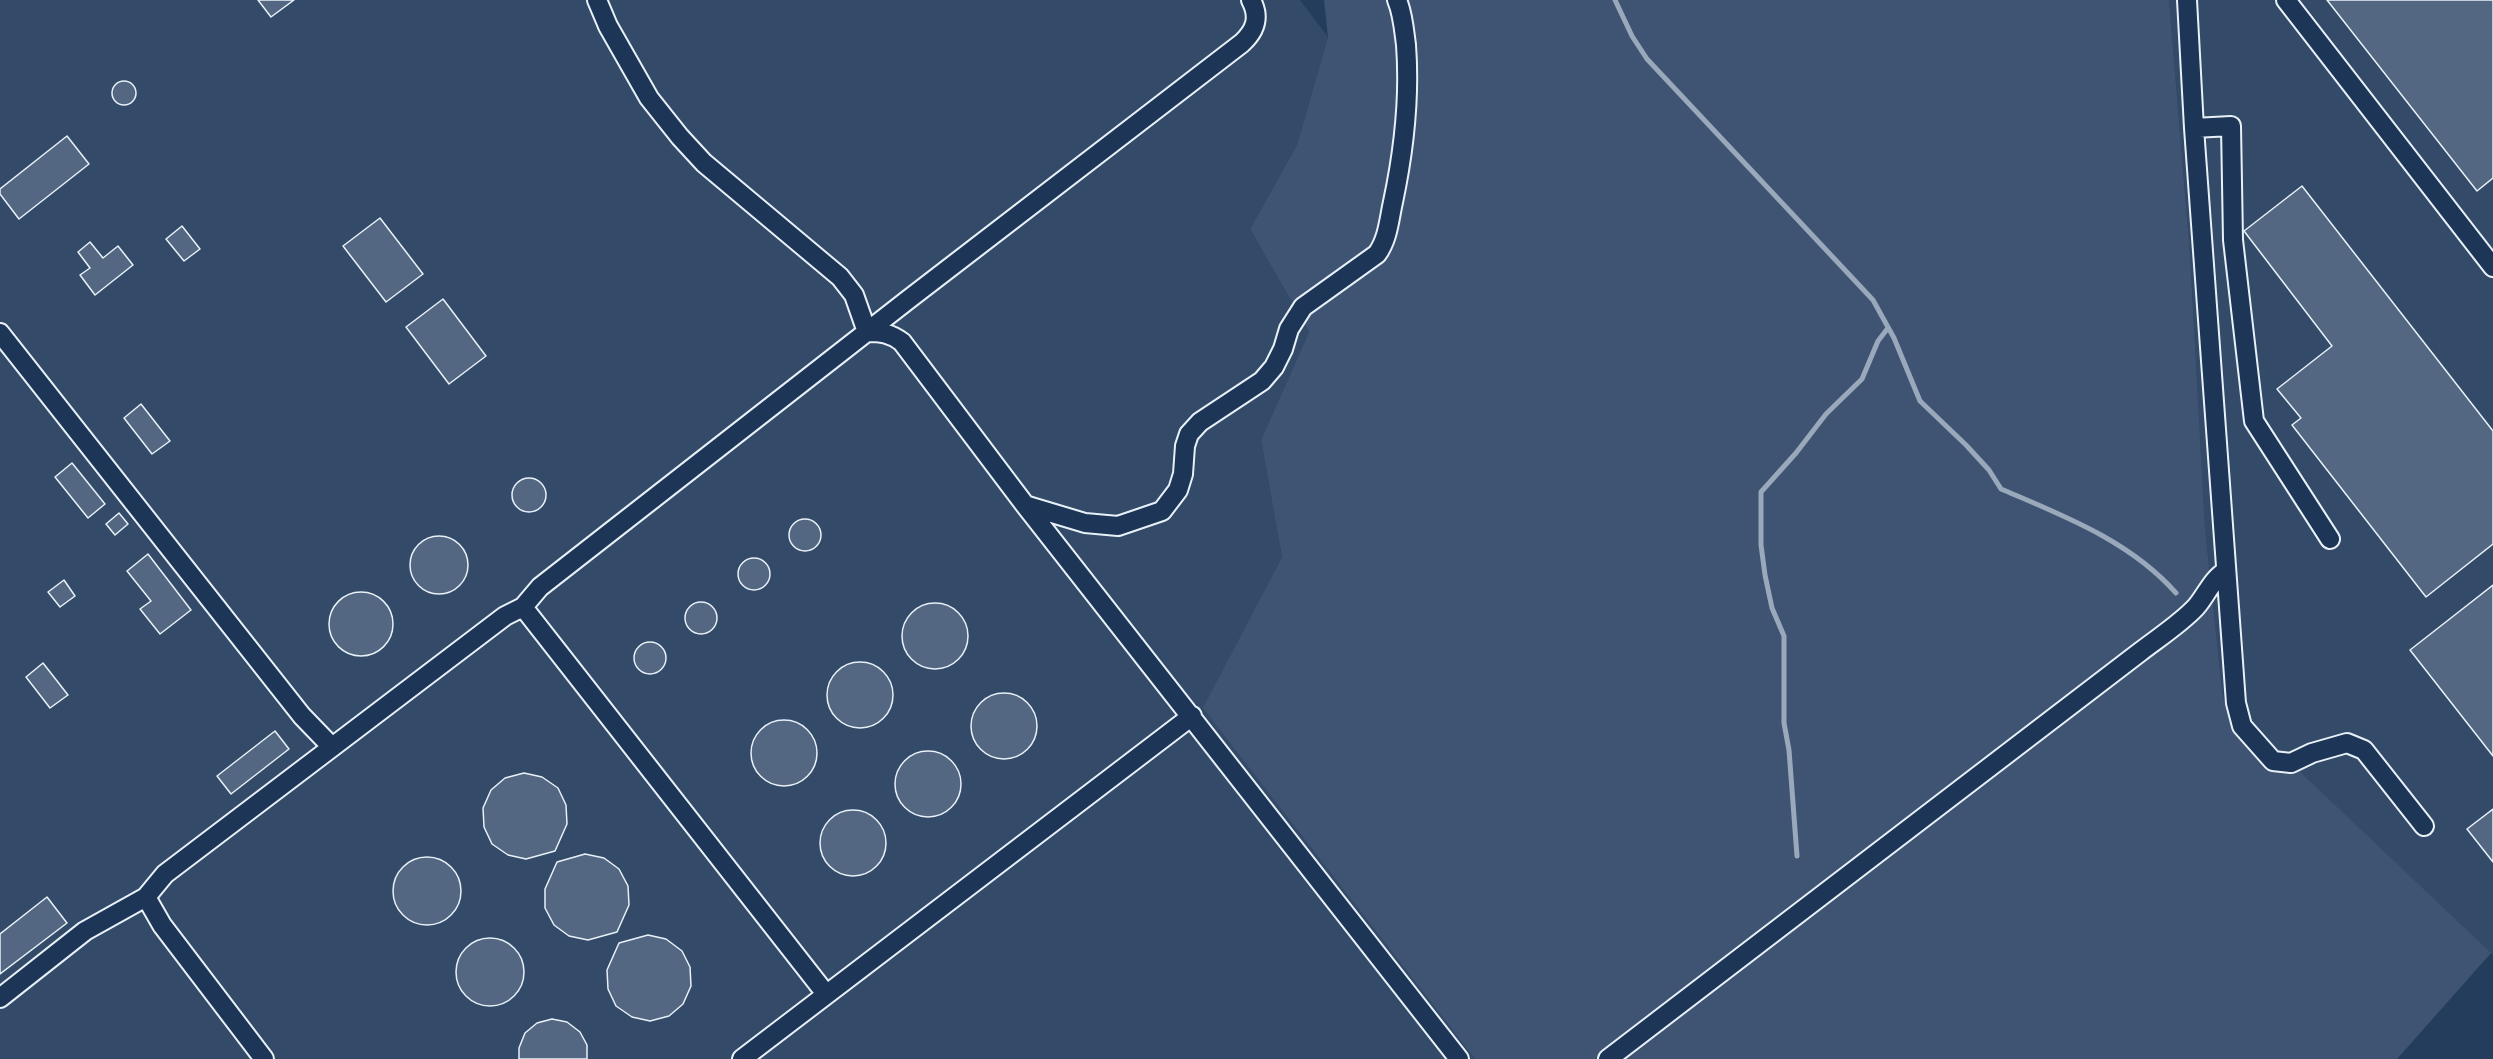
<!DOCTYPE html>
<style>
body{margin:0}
canvas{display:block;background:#253d5d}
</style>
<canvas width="2493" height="1059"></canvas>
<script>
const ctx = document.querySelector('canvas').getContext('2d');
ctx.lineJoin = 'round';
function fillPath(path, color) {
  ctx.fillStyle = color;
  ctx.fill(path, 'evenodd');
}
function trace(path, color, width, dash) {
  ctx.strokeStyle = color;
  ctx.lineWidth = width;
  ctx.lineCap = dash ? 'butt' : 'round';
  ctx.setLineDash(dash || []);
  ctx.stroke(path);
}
fillPath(new Path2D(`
 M0,0H1300L1328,37L1297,145L1250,229L1309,332L1261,440L1282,557L1204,708L1475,1059H0Z
 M2169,0H2493V956L2491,953L2451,945L2223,699L2205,528L2190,254Z`), '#334a68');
fillPath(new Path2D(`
 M1324,0H2169L2190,254L2205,528L2223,699L2491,953L2397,1059H1475L1203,708L1282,557L1261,440L1309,332L1250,229L1297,145L1328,37Z`), '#3e5472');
trace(new Path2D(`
 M1615,0L1632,36L1647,59L1873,300L1894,338L1920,401L1966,445L1989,470L2001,489C2064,516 2130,541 2176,593
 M1797,856L1789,750L1784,723V636L1772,608L1765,575L1761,545V492L1796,453L1826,414L1862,379L1878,341L1888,328`), '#99a8ba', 5);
const building = new Path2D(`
 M258,0H294L271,17Z
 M2327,0H2493V178L2477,191Z
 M112 93a12 12 0 1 1 24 0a12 12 0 1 1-24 0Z
 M67,136L89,164L19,219L0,194V189Z
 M2302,186L2493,431V544L2426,597L2292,425L2301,418L2277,389L2332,346L2244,231Z
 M380,218L423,274L386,302L343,246Z
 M182,226L200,249L184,261L166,239Z
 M90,242L103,258L118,246L133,265L95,295L80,275L90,268L78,252Z
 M443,299L486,356L449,384L406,327Z
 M141,404L170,441L152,454L124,418Z
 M72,463L105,504L88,518L55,477Z
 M512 495a17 17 0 1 1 34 0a17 17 0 1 1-34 0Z
 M119,513L128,524L115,535L106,524Z
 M789 535a16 16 0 1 1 32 0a16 16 0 1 1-32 0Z
 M410 565a29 29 0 1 1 58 0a29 29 0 1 1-58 0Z
 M148,554L191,610L160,634L140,609L151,601L127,571Z
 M738 574a16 16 0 1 1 32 0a16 16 0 1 1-32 0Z
 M64,580L75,596L60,607L48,592Z
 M2493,585V756L2410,650Z
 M329 624a32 32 0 1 1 64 0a32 32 0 1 1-64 0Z
 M685 618a16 16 0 1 1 32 0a16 16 0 1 1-32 0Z
 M902 636a33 33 0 1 1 66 0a33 33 0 1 1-66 0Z
 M634 658a16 16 0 1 1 32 0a16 16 0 1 1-32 0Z
 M827 695a33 33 0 1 1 66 0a33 33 0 1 1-66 0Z
 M43,663L68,695L50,708L26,677Z
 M971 726a33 33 0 1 1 66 0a33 33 0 1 1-66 0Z
 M751 753a33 33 0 1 1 66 0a33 33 0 1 1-66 0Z
 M275,731L289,749L231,794L217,776Z
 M895 784a33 33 0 1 1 66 0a33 33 0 1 1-66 0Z
 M524,773L542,777L558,788L566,805L567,824L555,851L526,859L508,855L492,844L484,827L483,808L491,790L505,778Z
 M2493,809V862L2467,829Z
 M820 843a33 33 0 1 1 66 0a33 33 0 1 1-66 0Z
 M585,854L604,858L619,869L628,886L629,905L617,932L588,940L569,936L554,925L545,908V889L557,862Z
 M393 891a34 34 0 1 1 68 0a34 34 0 1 1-68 0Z
 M47,897L67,923L0,974V934Z
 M648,935L666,939L682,951L690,967L691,986L683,1004L669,1016L650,1021L632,1017L616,1006L608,989L607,970L619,943Z
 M456 972a34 34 0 1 1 68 0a34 34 0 1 1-68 0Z
 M552,1019L567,1022L580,1032L587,1045V1059H519V1048L525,1033L537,1023Z`);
fillPath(building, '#536782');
trace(building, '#e8f1f8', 1.5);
const minor = new Path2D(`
 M597,0L608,26L649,98L680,137L704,163L840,277L854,295L867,332C881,332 890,333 902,342L1025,505L1459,1059
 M2187,0L2194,128L2236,703L2242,726L2273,761L2291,763L2312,753L2347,743L2364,750L2424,826
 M2286,0L2493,267
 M2194,128L2231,126L2233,240L2254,421L2330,539
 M0,333L302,716L331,746
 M1025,505L1085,523L1118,526L1162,511L1178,490L1183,474L1185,446L1189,434L1200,422L1262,381L1274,367L1283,349L1289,329L1303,307L1377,254C1388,239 1389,220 1393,202C1404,150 1410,98 1406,45C1404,30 1403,14 1397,0
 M523,607L826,994
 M146,897L162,925L264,1059
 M0,998L85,931L146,897L165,874L505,616L523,607L540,587L909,299L1242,43C1256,30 1260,17 1251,0
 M742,1059L1192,716
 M1608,1059L2140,652C2158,638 2180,624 2196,607C2207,594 2212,579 2226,571`);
trace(minor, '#e8f1f8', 22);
trace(minor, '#1d3557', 18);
</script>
